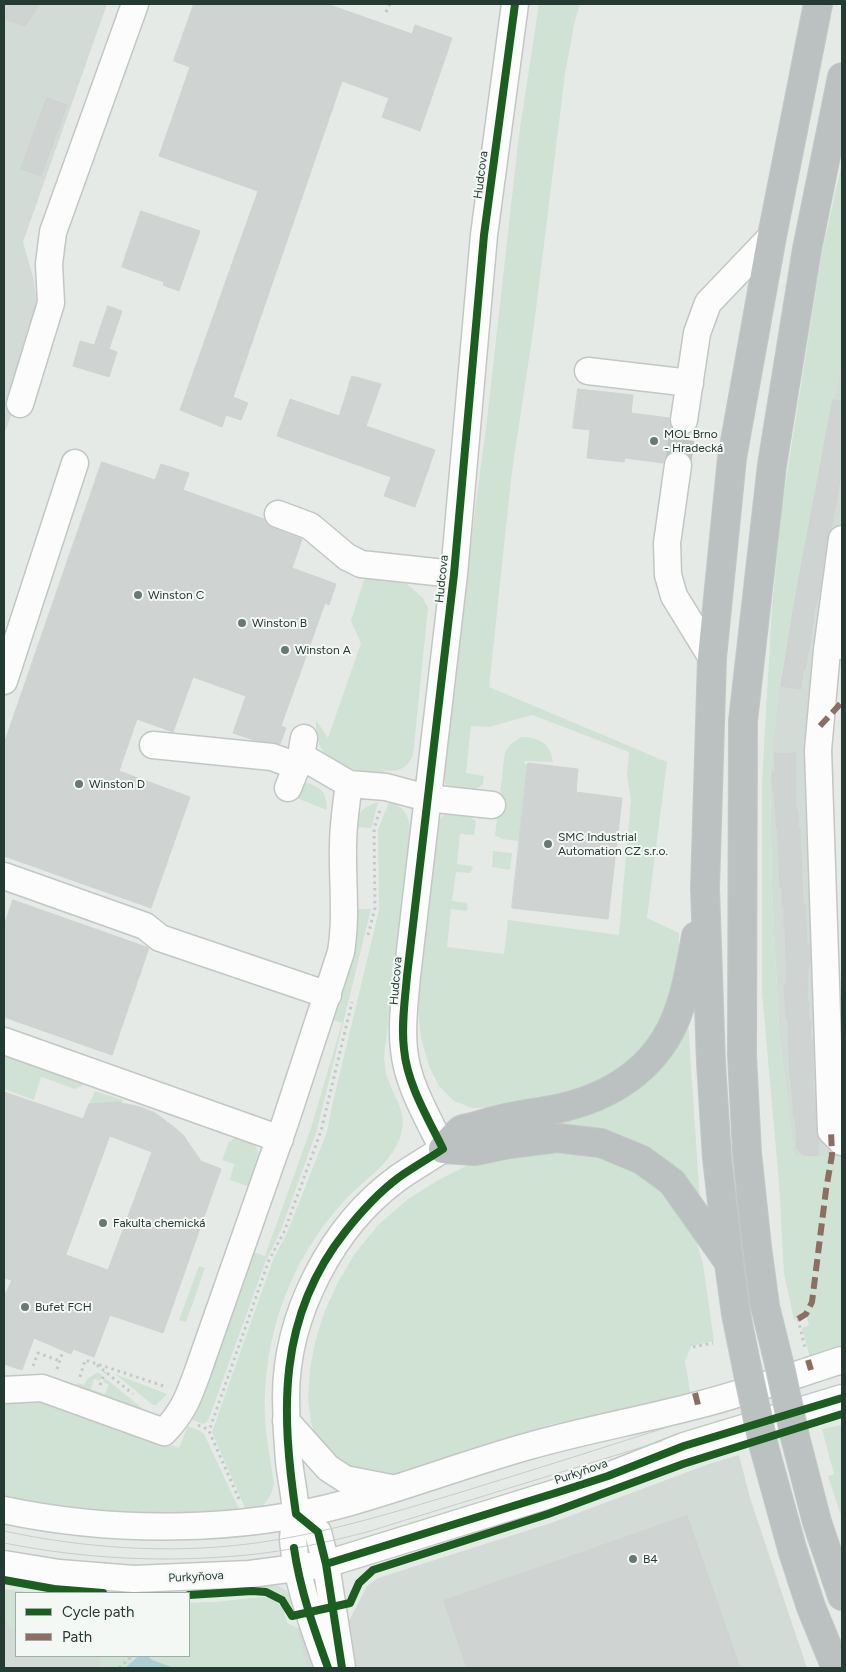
<!DOCTYPE html>
<meta charset="utf-8">
<style>
body{margin:0}
#map{position:relative;width:846px;height:1672px;overflow:hidden;background:#e5eae7;font-family:Figtree,sans-serif}
canvas{display:block}
.frame{position:absolute;inset:0;border:5px solid #243b34;pointer-events:none}
.legend{position:absolute;left:15px;top:1592px;width:175px;height:65px;box-sizing:border-box;background:#f3f8f5;border:1px solid #a0aca8;margin:0;padding:6px 9px;list-style:none;font-size:15px;color:#243b34}
.legend li{display:flex;align-items:center;gap:10px;height:25px}
.legend b{width:25px;border:1px solid #a0aca8}
</style>
<div id="map">
<canvas width="846" height="1672"></canvas>
<div class="frame"></div>
<ul class="legend">
<li><b style="height:6px;background:#1b5e20"></b>Cycle path</li>
<li><b style="height:6px;background:#8d6e63"></b>Path</li>
</ul>
</div>
<script>
const ctx = document.querySelector('canvas').getContext('2d');
ctx.lineJoin = 'round';
function fillPath(path, color) {
  ctx.fillStyle = color;
  ctx.fill(path, 'evenodd');
}
function trace(path, color, width, dash) {
  ctx.strokeStyle = color;
  ctx.lineWidth = width;
  ctx.lineCap = dash ? 'butt' : 'round';
  ctx.setLineDash(dash || []);
  ctx.stroke(path);
}
function drawText(font, color, halo, rows, align = 'center') {
  ctx.font = font + ' Figtree,sans-serif';
  ctx.lineWidth = 4;
  ctx.setLineDash([]);
  ctx.textBaseline = 'middle';
  ctx.strokeStyle = halo;
  ctx.fillStyle = color;
  for (const [text, x, y, turn = 0] of rows) {
    ctx.save();
    ctx.translate(x, y);
    ctx.rotate((+turn || 0) * Math.PI / 180);
    ctx.textAlign = isNaN(turn) ? turn : align;
    if (halo) ctx.strokeText(text, 0, 0);
    ctx.fillText(text, 0, 0);
    ctx.restore();
  }
}
fillPath(new Path2D(`
 M4,4H107L23,242L33,277L39,314L33,353L4,435Z
 M842,358V614L832,703L840,1127L838,1146L827,1156L794,1157L779,1030L772,889L770,781L772,751L779,687Z
 M739,1455L750,1498L807,1668H4V1589L32,1593H16V1656H189V1603L216,1602L264,1597L274,1600L283,1608L287,1623L297,1628L349,1621L367,1586L378,1578L551,1523L709,1464Z`), '#d3dbd7');
fillPath(new Path2D(`
 M539,4H580L575,20L565,74L534,325L512,471L489,687L667,762L647,918L679,933L680,968L673,1000L639,1058L599,1086L498,1107L472,1108L454,1101L439,1086L429,1066L421,1038L418,1010L419,984L437,822L447,812H463L476,821L474,835L460,834L457,864L471,866L473,868L470,873L456,872L452,901L467,903L468,909L466,911L451,909L447,947L504,954L508,920L619,935L631,800L627,775L629,752L532,715L489,727L471,726L466,773L484,776L483,784C473,793 465,792 453,791L445,783L444,773L453,678L487,420L519,135Z
 M842,163V358L779,687L772,751L770,781L772,889L779,1030L794,1156H827L838,1146L842,1150V1351L811,1361L802,1328L809,1325L805,1312L794,1320L784,1273L779,1183L762,992V781L772,607L782,506L822,252Z
 M365,577L407,584L423,598L428,608L413,755C408,768 398,773 385,770L383,776C347,767 314,766 316,720L328,738L361,643L351,621Z
 M521,737C539,738 550,742 553,762L525,761V764L528,765L519,841L501,839L500,837L495,836L505,752L511,744Z
 M300,781C318,785 327,790 327,810L294,797Z
 M378,802L372,826L371,828L358,827L355,824C357,811 366,806 378,802Z
 M389,802C405,805 410,819 411,833L384,1057C385,1064 385,1072 388,1079C393,1096 406,1110 402,1129C397,1161 365,1178 344,1201C289,1261 262,1338 265,1419C266,1440 271,1462 274,1483C272,1494 268,1500 261,1508L246,1510L212,1432L273,1260L287,1233L327,1132L332,1106L379,910L378,830Z
 M493,851L512,853L510,870L492,867Z
 M355,909H371L317,1130L281,1230L265,1263L208,1421L203,1424L190,1419L250,1251L265,1256L311,1128L342,1023L331,1019Z
 M688,1022L700,1202L661,1161L467,1138L567,1117Z
 M4,1051L83,1083L82,1086L75,1089L41,1077L34,1100L4,1089Z
 M95,1091L123,1100L122,1103L89,1104Z
 M240,1135C268,1150 259,1162 253,1188L230,1180L234,1164L222,1160L229,1142Z
 M533,1148L624,1159L667,1191L695,1237L703,1264L714,1341L691,1346L685,1361L691,1397L615,1413L552,1424L389,1476H370L339,1464L315,1434L311,1423L308,1398L310,1369L315,1342L324,1313L337,1284L354,1255L378,1225L408,1199L440,1179L472,1163Z
 M199,1266L205,1268L186,1322L179,1320Z
 M98,1372L102,1375L100,1381L94,1379L91,1389L105,1394L109,1385L103,1382L105,1378L148,1413L71,1388L78,1383L84,1385L87,1379Z
 M115,1374L167,1394L156,1405H153Z
 M22,1399L46,1402L179,1448L188,1426L200,1431L204,1434L238,1507L237,1517L156,1521L4,1503V1404Z
 M842,1425V1519L828,1476L834,1474L822,1429Z
 M273,1584C288,1589 291,1594 295,1609L281,1594L257,1586Z
 M4,1589L32,1593H16V1629H9L8,1622L4,1619Z
 M264,1597C279,1601 283,1608 287,1623L297,1628L308,1668H98L101,1656H189V1603L216,1602Z`), '#cfe2d4');
fillPath(new Path2D(`
 M139,1656H148L152,1660L174,1668H125Z`), '#a9d0d4');
const building = new Path2D(`
 M4,4H40L25,26L4,19Z
 M194,4H327L412,34L415,25L452,38L420,131L382,117L389,98L342,81L233,397L248,403L241,420L226,415L222,427L180,410L258,191L159,156L190,67L174,61Z
 M47,98L67,105L41,176L21,169Z
 M141,211L200,231L179,291L163,285L164,282L122,267Z
 M108,306L122,311L109,349L117,352L109,377L73,366L80,341L94,345Z
 M352,376L381,384L366,426L435,450L415,507L384,496L391,477L277,436L290,399L339,416Z
 M578,389L633,395L631,413L669,418L670,425L674,431L681,435L688,434L686,453L680,450L672,451L666,456L663,463L625,458L624,462L587,458L590,430L573,428Z
 M833,400L842,401V468L831,529L827,537L820,587L816,605H815L809,651H808L805,670H803L801,689L781,686L794,605Z
 M102,462L155,480L161,464L189,473L183,490L264,519L267,524L273,528L302,539L292,568L336,584L329,605L325,603L281,726L286,728L280,744L254,740L233,733L246,696L193,677L173,732L137,719L119,771L190,797L151,908L4,856V744Z
 M775,753H796V810H798V829H800L803,906L805,905L807,944H810V965H808L807,1002H809V1021H811L810,1040H813V1098H815L816,1132L818,1137V1156L804,1155L797,1149L796,1127L795,1118H794L791,1079H790L788,1021H787L785,1003L784,984H787L785,926L784,925V906H782V887H780L778,830H777L774,791H773L772,772H775Z
 M528,763L578,769L576,792L622,798L608,919L512,908Z
 M13,900L149,948L112,1055L4,1017V926Z
 M4,1092L83,1119L89,1104L117,1102L140,1107L155,1113L174,1127L183,1135L201,1161L221,1169L163,1333L110,1315L94,1357L73,1349L71,1354L34,1338L22,1370L4,1364V1297L12,1280L4,1278ZM110,1136L152,1152L108,1270L66,1255Z
 M687,1516L740,1668H467L444,1601Z`);
fillPath(building, '#cfd3d1');
trace(building, '#ced3d0', 1);
trace(new Path2D(`
 M678,465L684,420`), '#bec7c3', 26, [26, 13]);
const minor = new Path2D(`
 M588,371L690,383
 M20,404L51,303L49,264L53,232L135,4
 M684,420L697,333L708,303L772,236
 M678,465L667,543L668,575L674,596L712,658
 M278,514L310,526L347,557L361,564L454,574
 M842,644L827,650L818,750L831,1131L842,1142
 M827,650L842,539
 M4,681L75,463
 M304,738L301,756L349,784
 M153,745L272,757L297,766
 M288,788L301,756
 M4,876L145,926L160,938L328,995
 M4,1041L280,1139
 M4,1390L42,1388L164,1432C184,1411 189,1396 199,1368L286,1120L341,952C348,909 340,868 344,826C345,812 347,798 349,784L386,787L427,798L492,805
 M286,1421L328,1468L345,1479L391,1488
 M4,1510C112,1533 240,1533 347,1503C408,1486 468,1463 529,1446C585,1430 642,1420 698,1405C746,1393 794,1375 842,1360
 M296,1514L318,1532L326,1564L342,1668
 M4,1564L59,1573L134,1579L250,1574L326,1564L565,1490L608,1476L684,1446L842,1398
 M328,1668C314,1627 297,1584 293,1540C293,1531 296,1523 296,1514C295,1496 291,1479 289,1461C287,1440 286,1418 286,1397C286,1315 332,1226 398,1178C412,1168 428,1159 443,1149C428,1118 407,1084 404,1049C401,1025 405,1000 407,976L454,574L484,235L515,4`);
const highway = new Path2D(`
 M443,1149C448,1143 455,1134 461,1130C465,1128 471,1127 476,1126C497,1119 517,1115 539,1112C603,1103 659,1072 680,1007C688,984 692,959 696,936
 M443,1149L475,1151L509,1144L557,1138L601,1143L642,1160L672,1182L728,1261
 M779,1363L765,1306L757,1247L747,1153L742,1055L743,721L772,465L807,249L842,77
 M748,1373L736,1314L729,1263L717,1158L711,1063L705,888L712,658L732,458L772,236L818,4
 M795,1437L817,1522L842,1596
 M764,1447L793,1552L811,1607L836,1668`);
trace(minor, '#c2c7c4', 29);
trace(highway, '#c1c9c6', 30);
trace(new Path2D(`
 M386,12L390,4
 M368,935L375,908L374,829L380,810
 M798,1319L805,1348
 M693,1347L713,1343
 M97,1365L133,1394
 M33,1366L38,1353L60,1361
 M57,1369L63,1351
 M80,1377L85,1360L167,1387
 M100,1385L105,1372
 M198,1425L209,1430
 M239,1499L209,1431L269,1260L284,1232L321,1131L352,1002
 M119,1668L132,1656`), '#c2cac5', 3, [2.5, 4]);
trace(minor, '#fbfcfb', 26);
trace(highway, '#bbc1c0', 28);
trace(new Path2D(`
 M4,1531C83,1548 167,1554 248,1544C320,1535 389,1514 458,1493C530,1471 602,1448 674,1425
 M4,1543C84,1559 165,1563 247,1555C288,1551 328,1542 367,1532L662,1441`), '#c7cbc9', 1);
const highwayBridge = new Path2D(`
 M779,1363L795,1437
 M748,1373L764,1447`);
trace(highwayBridge, '#c1c9c6', 30, []);
trace(highwayBridge, '#bbc1c0', 28);
trace(new Path2D(`
 M820,726L842,702
 M798,1319L806,1314L812,1302L826,1190L832,1155L831,1131
 M808,1360L811,1370
 M695,1393L698,1405`), '#8d6e63', 6, [12, 6]);
trace(new Path2D(`
 M294,1548C300,1590 314,1629 328,1668
 M326,1564L565,1490L608,1476L684,1446L842,1398
 M4,1580L54,1589L103,1593
 M189,1595L252,1591L266,1592L282,1600L292,1616L350,1603L359,1583L373,1570L548,1514L683,1464L842,1414
 M342,1668L326,1564L318,1532L296,1514C281,1412 277,1318 345,1232C360,1213 378,1193 398,1178C412,1168 428,1159 443,1149C428,1118 407,1084 404,1049C401,1025 405,1000 407,976L454,574L484,235L515,4`), '#1b5e20', 8);
for (const [x, y, r, color] of [
 [654,441,5,"#687873"],
 [138,595,5,"#687873"],
 [242,623,5,"#687873"],
 [285,650,5,"#687873"],
 [79,784,5,"#687873"],
 [548,844,5,"#687873"],
 [103,1223,5,"#687873"],
 [25,1307,5,"#687873"],
 [633,1559,5,"#687873"]
]) {
  const dot = new Path2D();
  dot.arc(x, y, r, 0, 2 * Math.PI);
  ctx.fillStyle = color;
  ctx.fill(dot);
  trace(dot, '#f3f8f5', 2);
}
drawText('12px', '#243b34', '#f3f8f5', [
 ["Hudcova",481,175,-83],
 ["Hudcova",442,579,-84],
 ["Hudcova",396,981,-85],
 ["Purkyňova",581,1472,-19],
 ["Purkyňova",196,1577,-3]
]);
drawText('12px', '#243b34', '#f3f8f5', [
 ["MOL Brno",664,434],
 ["- Hradecká",664,448],
 ["Winston C",148,595],
 ["Winston B",252,623],
 ["Winston A",295,650],
 ["Winston D",89,784],
 ["SMC Industrial",558,837],
 ["Automation CZ s.r.o.",558,851],
 ["Fakulta chemická",113,1223],
 ["Bufet FCH",35,1307],
 ["B4",643,1559]
], 'left');
</script>
